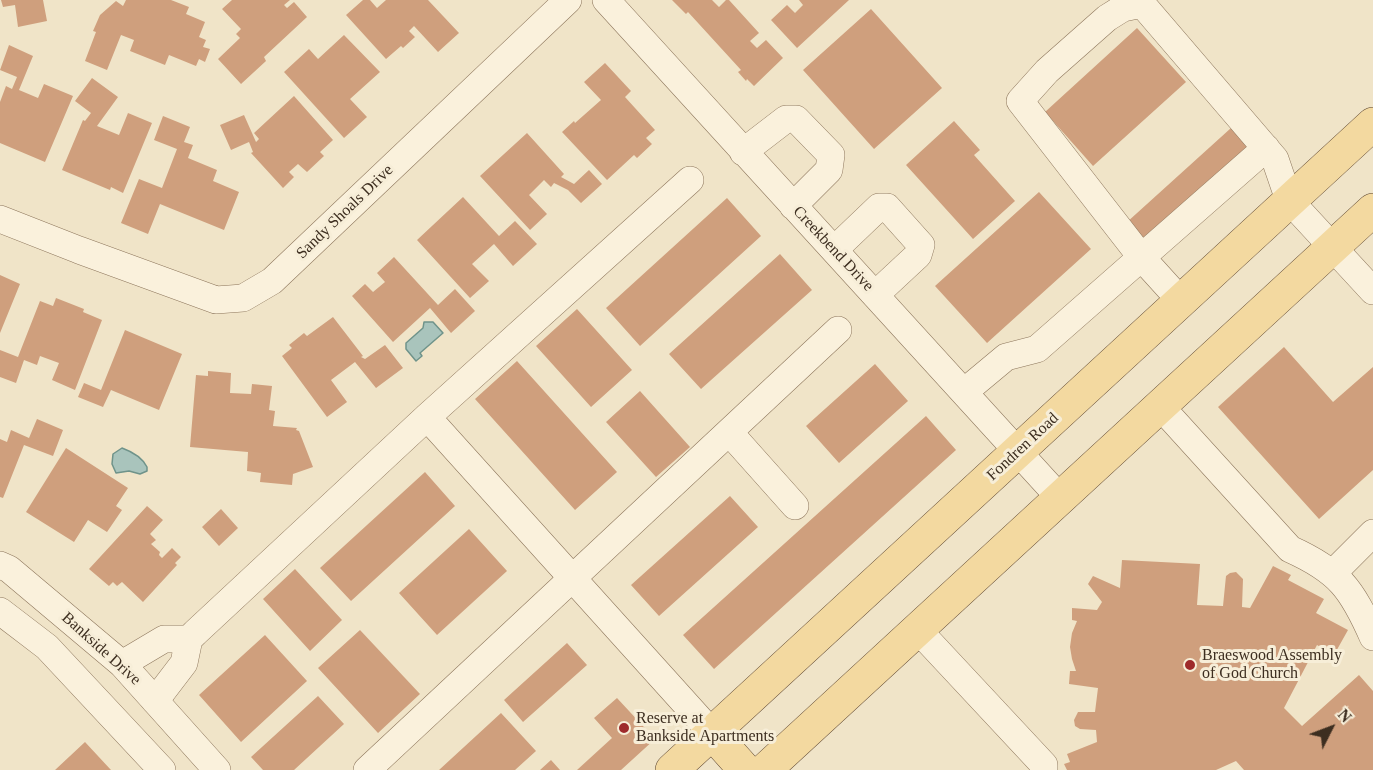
<!DOCTYPE html>
<style>
body{margin:0}
#map{position:relative;width:1373px;height:770px;overflow:hidden;background:#f0e4c8;font-family:Georgia,serif}
canvas{display:block}
.north{position:absolute;left:1301px;top:698px;width:60px;height:60px;-webkit-text-stroke:4px #f7eed8;paint-order:stroke;rotate:48deg;font-size:16px;font-weight:700;line-height:24px;text-align:center;color:#3d2e20}
.north::after{content:'';display:block;margin:auto;width:21px;height:27px;background:#3d2e20;clip-path:polygon(50% 0,100% 100%,50% 72%,0 100%)}
</style>
<div id="map">
<canvas width="1373" height="770"></canvas>
<div class="north">N</div>
</div>
<script>
const ctx = document.querySelector('canvas').getContext('2d');
ctx.lineJoin = 'round';
function fillPath(path, color) {
  ctx.fillStyle = color;
  ctx.fill(path, 'evenodd');
}
function trace(path, color, width, dash) {
  ctx.strokeStyle = color;
  ctx.lineWidth = width;
  ctx.lineCap = dash ? 'butt' : 'round';
  ctx.setLineDash(dash || []);
  ctx.stroke(path);
}
function drawText(font, color, halo, rows, align = 'center') {
  ctx.font = font + ' Georgia,serif';
  ctx.lineWidth = 6;
  ctx.setLineDash([]);
  ctx.textBaseline = 'middle';
  ctx.strokeStyle = halo;
  ctx.fillStyle = color;
  for (const [text, x, y, turn = 0] of rows) {
    ctx.save();
    ctx.translate(x, y);
    ctx.rotate((+turn || 0) * Math.PI / 180);
    ctx.textAlign = isNaN(turn) ? turn : align;
    if (halo) ctx.strokeText(text, 0, 0);
    ctx.fillText(text, 0, 0);
    ctx.restore();
  }
}
const water = new Path2D(`
 M424,322H433L443,333L420,353L422,356L416,361L406,349V343L423,328Z
 M122,448C133,452 142,457 147,467V471L140,474L129,471L116,473L112,464L113,454Z`);
fillPath(water, '#a9c4bc');
trace(water, '#6f938a', 1.5);
fillPath(new Path2D(`
 M1,0H43L47,21L18,27L15,5L3,7Z
 M126,0H171L189,7L186,14L205,22L199,37L206,40L203,47L210,49L205,62L199,59L196,66L169,55L165,65L130,51L134,40L121,35L107,70L85,61L96,32L93,31L100,15L116,1L123,6Z
 M232,0H290L284,5L287,8L294,2L307,17L264,57L266,61L241,84L218,59L240,38L236,34L241,29L222,9Z
 M363,0H370L377,8L386,0H428L459,33L438,52L414,26L409,31L415,37L403,48L401,46L386,59L346,15Z
 M672,0H712L719,7L726,0H729L759,33L750,41L757,48L766,40L783,58L754,86L747,79L746,81L738,72L741,70L688,12L686,14Z
 M799,0H849L797,48L771,20L787,5L795,13L803,5Z
 M871,9L942,88L874,149L803,70Z
 M1137,28L1186,82L1093,166L1045,112Z
 M344,35L380,72L350,99L367,117L344,138L284,72L309,49L318,59Z
 M9,45L33,56L19,90L38,98L44,84L73,96L45,162L0,143V102L6,86L12,89L17,77L0,70Z
 M605,63L631,91L625,97L655,130L646,138L652,144L637,158L634,155L607,180L562,132L574,121L575,123L601,100L584,82Z
 M92,78L118,97L97,126L119,135L128,113L152,123L123,193L111,187L110,190L62,170L83,120L85,121L91,113L75,101Z
 M294,96L333,140L320,152L324,156L307,172L298,164L289,172L294,177L283,188L251,153L253,152L249,142L231,150L220,125L244,115L256,142L259,139L254,133Z
 M163,116L190,127L184,142L193,145L188,158L217,170L213,181L239,192L224,230L160,204L148,234L121,223L139,179L162,188L177,149L154,140Z
 M954,121L980,150L974,155L1015,201L973,239L906,165Z
 M1231,128L1249,149L1145,243L1126,223Z
 M527,133L564,174L561,177L574,184L589,170L602,184L581,203L568,190L554,183L551,187L544,180L529,195L547,214L530,230L480,176Z
 M1039,192L1091,249L987,343L935,286Z
 M463,197L499,236L515,221L537,244L513,266L494,244L472,264L489,281L470,298L417,240Z
 M727,198L761,236L640,346L606,308Z
 M780,254L812,290L701,389L669,354Z
 M394,257L438,305L455,289L475,311L451,333L430,308L393,342L352,296L365,284L373,292L385,282L377,273Z
 M0,275L20,284L0,333Z
 M56,298L84,309L83,312L102,320L75,390L52,380L59,363L40,356L37,365L24,360L16,383L0,377V350L18,357L40,301L53,306Z
 M577,309L632,370L591,407L536,346Z
 M333,317L363,356L361,357L365,359L385,345L403,368L376,388L355,362L331,380L347,402L327,417L282,356L292,348L289,345L304,333L307,336Z
 M125,330L182,354L159,410L111,390L103,407L78,397L84,383L101,390Z
 M1284,347L1333,402L1373,367V470L1319,519L1218,407Z
 M517,361L617,472L575,510L475,399Z
 M875,364L908,401L839,463L806,426Z
 M208,371L231,373L230,393L251,394L252,384L272,386L269,410L275,411L273,426L297,428L296,430L299,431L313,467L293,474L292,485L260,482L261,473L247,471L248,452L190,447L196,375L208,376Z
 M640,391L690,447L656,477L606,422Z
 M926,416L956,450L714,669L683,635Z
 M37,419L63,430L53,456L24,445L3,498L0,497V439L7,442L11,430L29,438Z
 M66,448L128,488L116,506L122,510L107,532L88,520L74,542L26,512Z
 M425,472L455,506L351,601L320,568Z
 M730,496L758,527L659,616L631,585Z
 M147,506L163,520L150,534L156,540L151,544L160,552L159,555L162,558L172,548L181,557L175,563L177,565L143,602L122,582L117,586L113,582L109,586L89,569Z
 M221,509L238,528L219,546L202,527Z
 M469,529L507,571L437,635L399,593Z
 M1122,560L1200,564L1197,605L1223,606L1226,576L1230,573L1236,572L1243,579L1242,607L1250,608L1273,566L1291,575L1288,580L1324,599L1316,613L1348,630L1334,655L1317,645L1284,708L1302,726L1359,675L1373,691V770H1244L1236,761L1216,770H1067L1064,764L1070,762L1067,754L1097,742L1096,730L1080,729L1075,726L1074,720L1078,712H1095L1098,688L1069,684L1070,671H1076L1072,659L1070,647L1072,633L1077,621L1072,620V608L1097,610L1102,602L1088,584L1093,576L1120,588Z
 M295,569L342,620L310,651L263,599Z
 M360,630L420,694L378,733L318,668Z
 M265,635L307,681L241,742L199,695Z
 M567,643L587,665L523,722L504,700Z
 M318,696L344,724L294,770H263L251,757Z
 M617,698L655,739L621,770H577L612,738L594,718Z
 M501,713L536,751L515,770H439Z
 M85,742L111,770H55Z
 M551,760L560,770H540Z`), '#cf9f7d');
const minor = new Path2D(`
 M606,0L1061,499
 M743,152L786,119H796L831,155L829,170L793,206
 M0,219L79,250L216,300L243,298L272,281L568,0
 M834,250L879,207H887L921,245L918,255L875,295
 M1181,301L1142,258L1020,101L1047,71L1107,18L1123,8L1142,4L1275,159L1289,200L1373,291
 M964,392L1006,357L1037,349L1266,148
 M1161,407L1290,549C1339,571 1352,589 1373,637
 M427,417L712,733
 M729,432L795,506
 M0,565L9,569L122,664L217,770
 M1333,573L1373,533
 M0,611L47,647L162,770
 M918,630L1044,765V770
 M122,664L164,639H189
 M155,701L184,663L189,639L195,633L427,417L690,180
 M367,770L838,330`);
const major = new Path2D(`
 M712,733L745,770
 M672,770L1373,124
 M765,770L1373,210`);
trace(minor, '#8d765c', 28);
trace(major, '#5b4430', 34);
trace(minor, '#faf1dc', 27);
trace(major, '#f3d9a0', 33);
for (const [x, y, r, color] of [
 [1190,665,6,"#9e2a2b"],
 [624,728,6,"#9e2a2b"]
]) {
  const dot = new Path2D();
  dot.arc(x, y, r, 0, 2 * Math.PI);
  ctx.fillStyle = color;
  ctx.fill(dot);
  trace(dot, '#f7eed8', 2);
}
drawText('16px', '#3d2e20', '#f7eed8', [
 ["Sandy Shoals Drive",345,212,-44],
 ["Creekbend Drive",833,249,47],
 ["Fondren Road",1023,447,-43],
 ["Bankside Drive",101,649,42]
]);
drawText('16px', '#3d2e20', '#f7eed8', [
 ["Braeswood Assembly",1202,656],
 ["of God Church",1202,674],
 ["Reserve at",636,719],
 ["Bankside Apartments",636,737]
], 'left');
</script>
